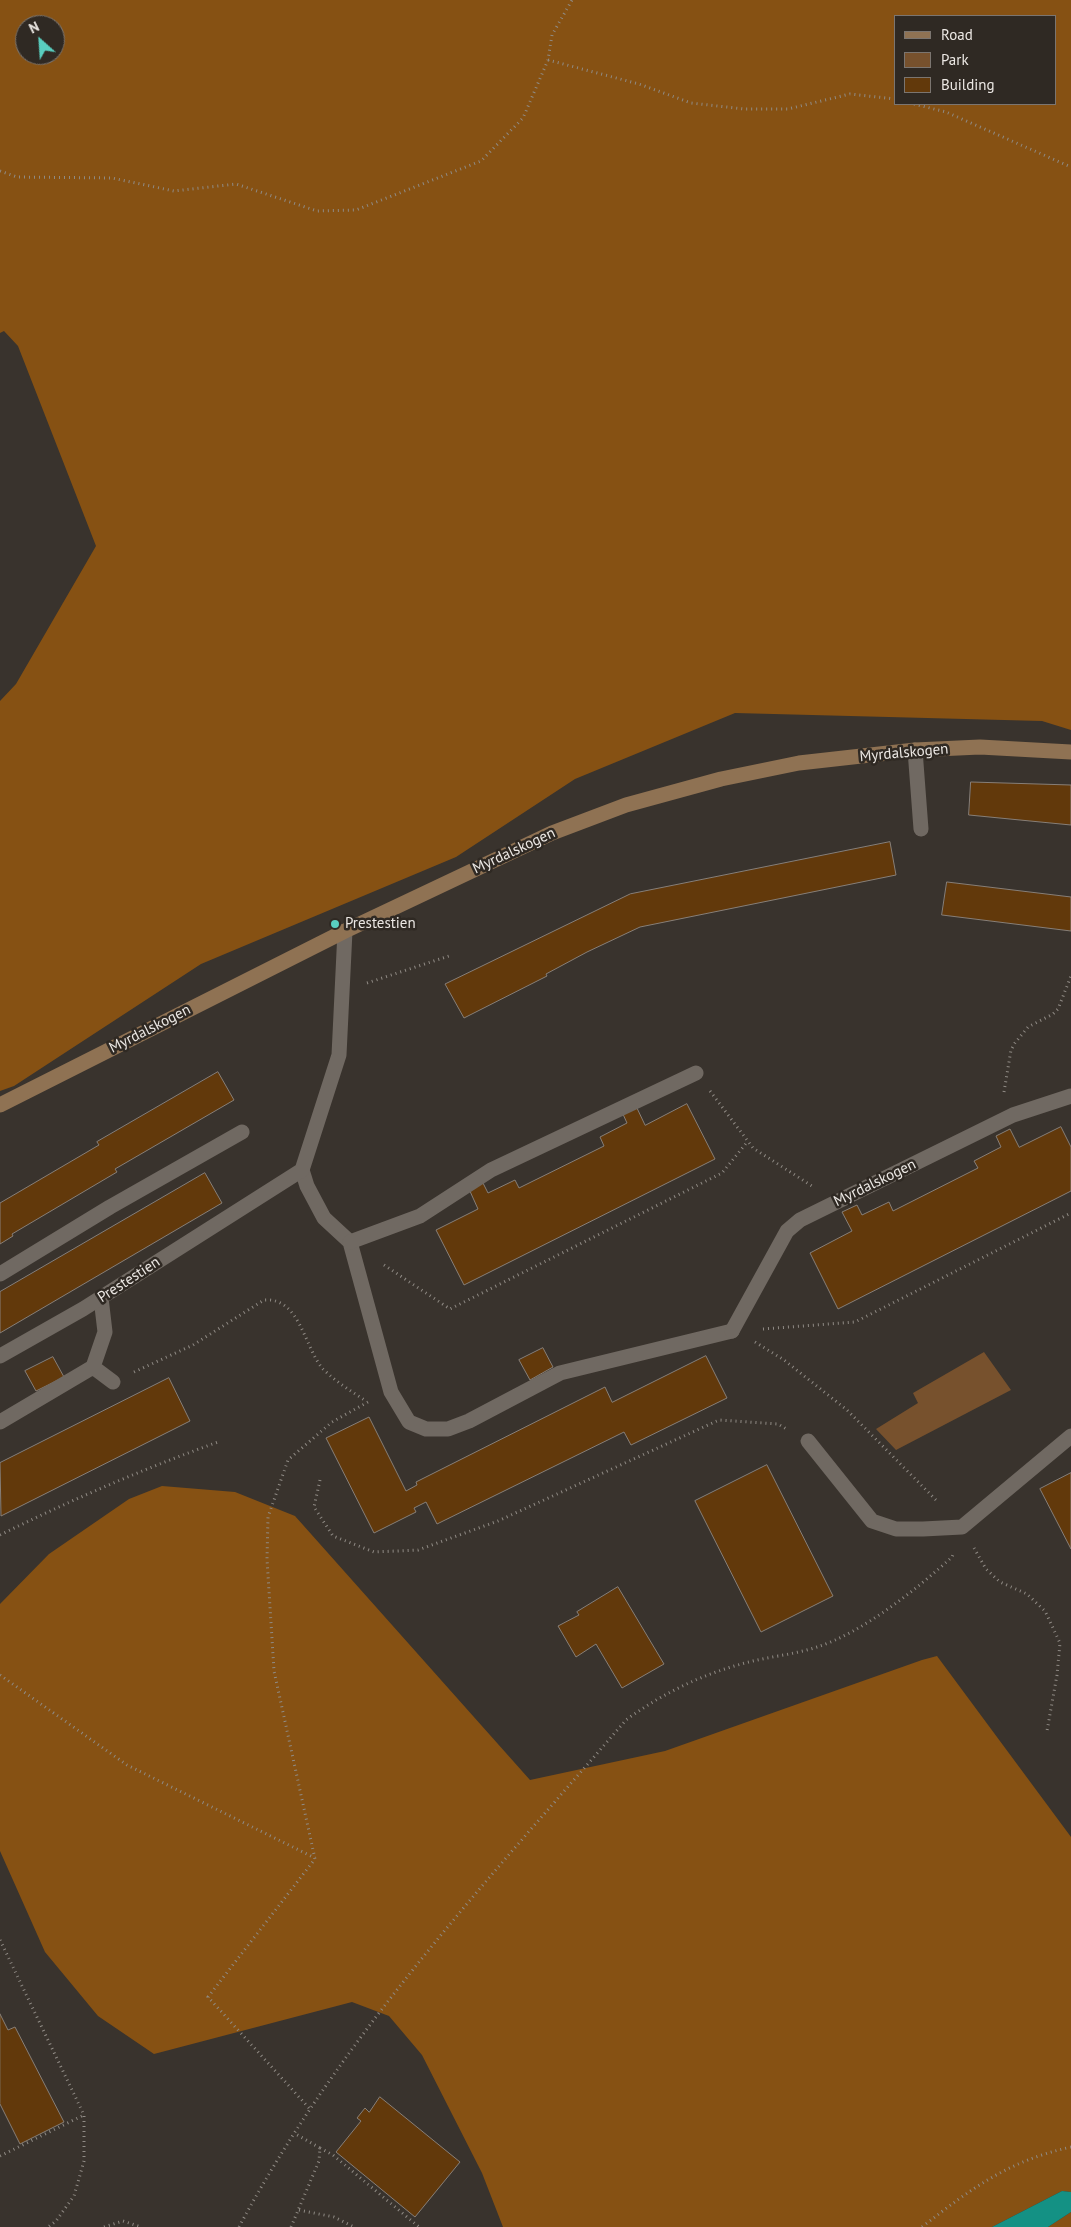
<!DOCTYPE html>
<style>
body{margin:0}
#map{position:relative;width:1071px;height:2227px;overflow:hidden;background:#39332d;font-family:"PT Sans",sans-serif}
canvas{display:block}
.legend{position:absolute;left:894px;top:15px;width:162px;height:90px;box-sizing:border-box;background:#2f2923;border:1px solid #7b7570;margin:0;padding:6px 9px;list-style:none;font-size:15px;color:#ece8e4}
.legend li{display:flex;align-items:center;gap:10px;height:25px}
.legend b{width:25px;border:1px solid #7b7570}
.north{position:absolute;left:15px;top:15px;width:50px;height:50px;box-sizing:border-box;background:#2f2923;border:1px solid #7b7570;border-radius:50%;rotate:334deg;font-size:14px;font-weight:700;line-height:20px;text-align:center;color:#ece8e4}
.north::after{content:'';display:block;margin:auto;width:18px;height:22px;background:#59cebf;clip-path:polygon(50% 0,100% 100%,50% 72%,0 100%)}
</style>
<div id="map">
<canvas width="1071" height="2227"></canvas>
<ul class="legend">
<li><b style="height:6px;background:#8f7253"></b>Road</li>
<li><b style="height:14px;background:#77512d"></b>Park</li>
<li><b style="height:14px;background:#62390b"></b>Building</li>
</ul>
<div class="north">N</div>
</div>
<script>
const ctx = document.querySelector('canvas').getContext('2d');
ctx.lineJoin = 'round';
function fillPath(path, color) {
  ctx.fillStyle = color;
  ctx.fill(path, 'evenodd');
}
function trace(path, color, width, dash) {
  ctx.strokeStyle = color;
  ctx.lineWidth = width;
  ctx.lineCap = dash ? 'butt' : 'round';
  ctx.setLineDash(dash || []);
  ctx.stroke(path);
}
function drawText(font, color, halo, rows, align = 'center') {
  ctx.font = font + ' "PT Sans",sans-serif';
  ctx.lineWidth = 5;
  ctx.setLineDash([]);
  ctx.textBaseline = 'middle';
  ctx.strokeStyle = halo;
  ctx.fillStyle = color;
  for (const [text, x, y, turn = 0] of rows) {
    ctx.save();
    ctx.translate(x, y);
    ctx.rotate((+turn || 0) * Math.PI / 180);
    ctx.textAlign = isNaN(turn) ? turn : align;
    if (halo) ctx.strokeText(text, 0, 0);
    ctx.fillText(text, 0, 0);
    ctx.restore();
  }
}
fillPath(new Path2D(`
 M984,1352L1011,1390L896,1450L876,1429L918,1403L913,1393Z`), '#77512d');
fillPath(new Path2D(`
 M0,0H1071V730L1042,721L735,713L575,779L456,857L201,964L14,1086L0,1091V701L16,684L96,546L18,346L4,331L0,333ZM895,16H1055V104H895ZM25,25H55V55H25Z
 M162,1486L235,1492L295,1516L530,1780L665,1751L922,1660L937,1656L1071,1837V2192L1062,2191L992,2227H503L482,2173L422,2055L389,2016L352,2002L154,2054L98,2016L45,1952L0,1851V1604L49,1554L129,1499Z
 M1071,2212V2227H1048Z`), '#865113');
fillPath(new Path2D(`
 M1062,2191L1071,2192V2212L1048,2227H992Z`), '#149184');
const building = new Path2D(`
 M971,782L1071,785V825L969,815Z
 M890,842L896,875L640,927L587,952L546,974L547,976L464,1018L445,984L630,894Z
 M947,882L1071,897V931L942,915Z
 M218,1072L234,1100L115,1169L117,1172L12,1234L13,1236L0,1244V1203L99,1145L97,1142Z
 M687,1104L715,1159L464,1285L436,1230L478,1209L469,1189L483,1183L488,1193L515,1180L519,1188L604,1146L600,1137L627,1123L622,1112L636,1106L645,1125Z
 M1061,1127L1071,1147V1191L838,1309L810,1253L852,1231L842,1212L857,1205L862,1215L889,1202L893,1211L978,1168L974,1161L1001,1147L996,1136L1010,1129L1019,1147Z
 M205,1173L222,1203L0,1333V1292Z
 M543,1348L553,1367L530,1380L519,1360Z
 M706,1356L727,1398L631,1445L624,1432L437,1524L426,1502L414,1508L416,1512L374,1533L326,1438L369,1417L406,1491L417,1485L416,1482L605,1387L612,1402Z
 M53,1357L64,1377L36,1391L25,1371Z
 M169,1378L190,1421L1,1516L0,1463Z
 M767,1465L833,1596L761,1632L695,1501Z
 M1071,1473V1549L1040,1489Z
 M618,1587L664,1664L622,1688L596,1644L576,1657L558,1626L579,1615L577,1612Z
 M0,2014L8,2030L15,2027L64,2122L20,2144L0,2104Z
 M380,2097L460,2162L415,2217L336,2152L361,2121L357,2118L365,2108L369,2112Z`);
fillPath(building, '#62390b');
trace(building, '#877f78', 1);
trace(new Path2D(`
 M548,60L639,84L691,103L744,109H788L850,94L895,99
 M914,104L946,112L1071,167
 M0,171L17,177L112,178L174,191L236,184L317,211L356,210L481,161L523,118L548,60L552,35L572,0
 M367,983L452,955
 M710,1091L753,1148L812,1186
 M1004,1092L1011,1050L1015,1043L1028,1027L1053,1014L1058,1009L1071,976
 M384,1265L450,1309L722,1173L748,1141
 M763,1329L855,1322L1071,1213
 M755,1342L784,1360L847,1410L938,1502
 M134,1372L193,1345L264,1300C300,1297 304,1347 323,1369C336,1382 351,1391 366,1401
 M320,1480L314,1507L333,1536L374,1552L418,1550L498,1521L719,1420L778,1424L788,1430
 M0,1535C71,1500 143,1469 218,1442
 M974,1548L986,1569L1000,1582L1027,1594L1045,1611L1060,1643L1057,1675L1047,1731
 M0,1675L127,1765L315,1858
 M0,1940L84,2115V2161L74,2196L56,2221L48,2227
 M309,2108L208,1997L315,1859L274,1671L267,1559L268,1517L288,1460L332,1422L368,1402
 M320,2148L333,2155L419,2227
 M0,2156L84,2115
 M299,2210L334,2217L354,2227
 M104,2227L123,2221L141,2227
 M239,2227C340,2038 487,1881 626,1720C664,1692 707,1672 753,1661C774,1656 796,1654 817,1647C862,1633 917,1589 952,1557L954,1552
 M291,2227L319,2161L320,2148L294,2133
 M922,2227C972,2188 1008,2161 1071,2147`), '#908b85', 3, [1, 4]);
trace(new Path2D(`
 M915,750L921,829
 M302,1170L307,1186L324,1218L350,1242L391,1392L409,1422L426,1429H448L469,1421L560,1373L732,1331
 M0,1274L110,1207L242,1132
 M93,1367L105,1332L101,1298
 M0,1422L93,1367L113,1382`), '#706962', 15);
trace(new Path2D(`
 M350,1242L420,1216L491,1170L696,1073
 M732,1331L787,1231L800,1220L1013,1115L1071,1096
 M0,1356L83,1309L302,1170L339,1055L345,931
 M808,1441L872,1521L896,1529H923L962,1527L1071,1436`), '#706962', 15);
trace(new Path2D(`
 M0,1105L345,931L552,833L626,805L721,779L799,763L915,750L980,747L1071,752`), '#8f7253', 15);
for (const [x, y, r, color] of [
 [335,924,5,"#59cebf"]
]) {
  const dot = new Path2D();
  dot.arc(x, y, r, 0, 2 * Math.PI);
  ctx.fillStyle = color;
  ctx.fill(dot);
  trace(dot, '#2f2923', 2);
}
drawText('15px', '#ece8e4', '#2f2923', [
 ["Myrdalskogen",904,753,-5],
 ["Myrdalskogen",514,851,-25],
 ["Myrdalskogen",150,1029,-27],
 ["Myrdalskogen",875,1183,-26],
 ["Prestestien",129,1280,-33]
]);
drawText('15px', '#ece8e4', '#2f2923', [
 ["Prestestien",345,924]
], 'left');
</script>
